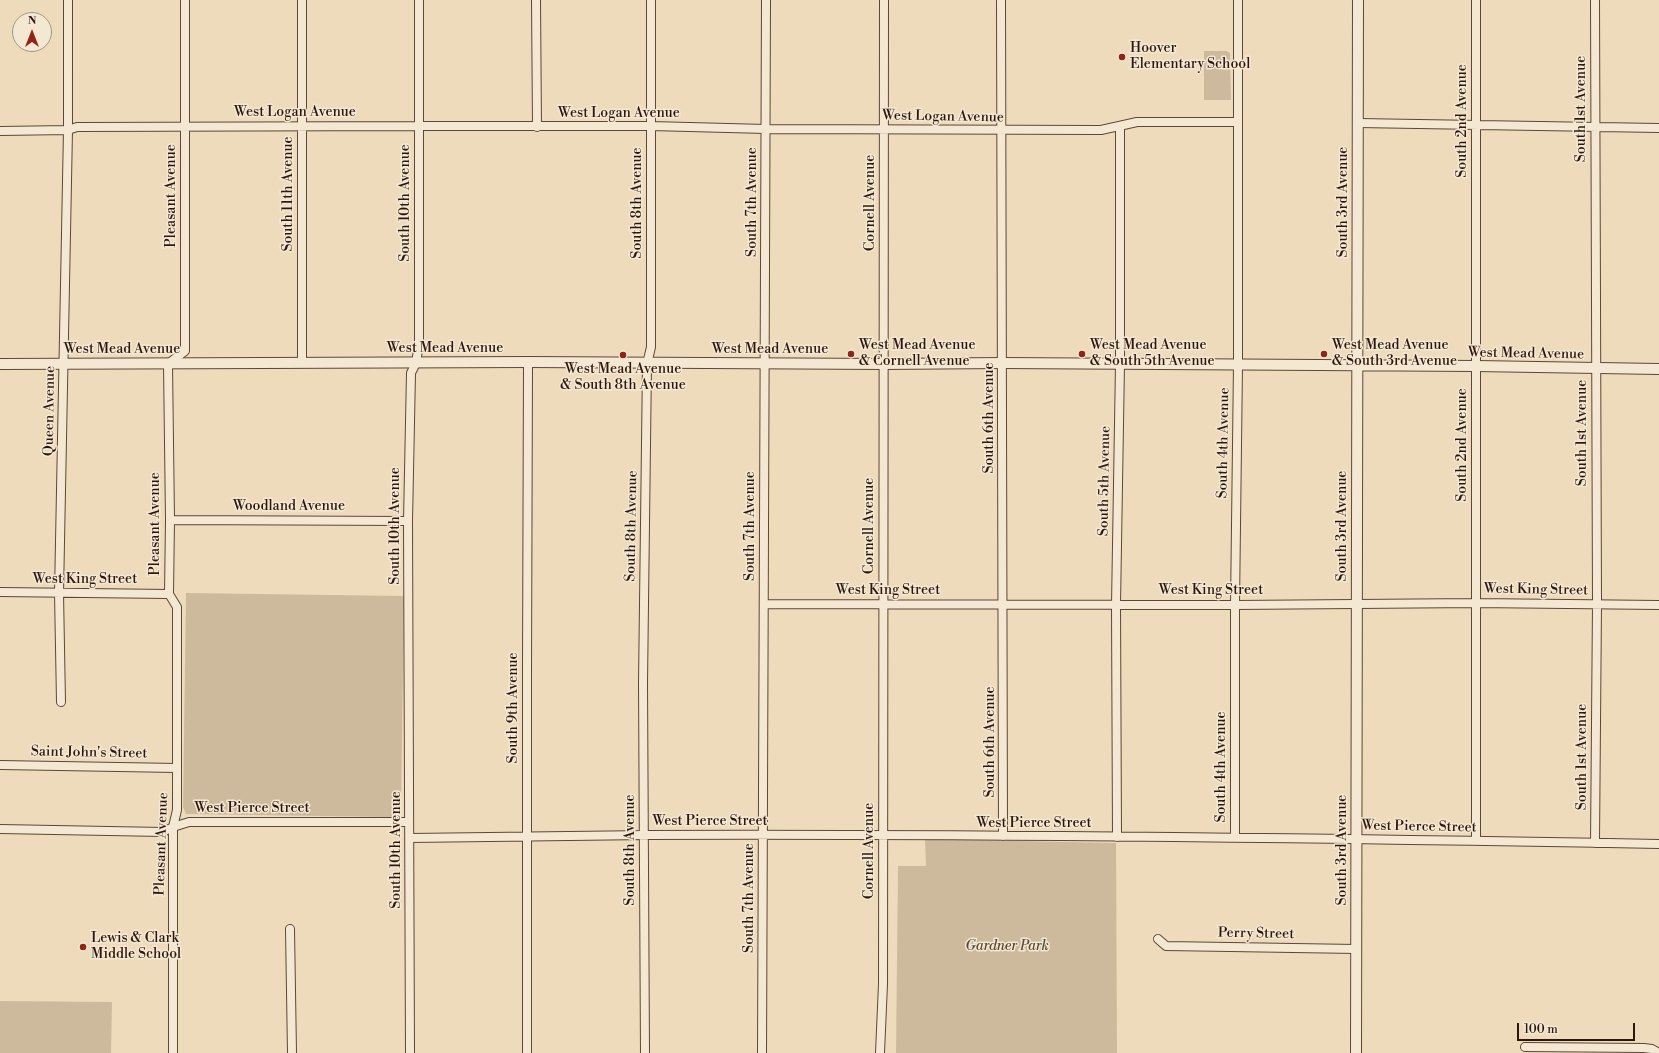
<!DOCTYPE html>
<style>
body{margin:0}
#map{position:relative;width:1659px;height:1053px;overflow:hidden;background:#eedbbb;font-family:"Libre Bodoni",serif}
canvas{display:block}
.north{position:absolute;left:12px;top:12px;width:40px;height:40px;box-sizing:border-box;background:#f4e8d3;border:1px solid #a49484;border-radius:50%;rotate:0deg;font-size:11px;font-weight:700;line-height:16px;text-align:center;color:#2d160d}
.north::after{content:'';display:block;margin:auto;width:14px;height:18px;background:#8f2418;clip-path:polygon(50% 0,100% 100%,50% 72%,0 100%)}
.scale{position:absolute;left:1517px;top:1023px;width:118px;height:18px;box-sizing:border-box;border:2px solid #2d160d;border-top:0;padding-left:5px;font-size:12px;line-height:14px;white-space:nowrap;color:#2d160d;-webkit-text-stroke:3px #f4e8d3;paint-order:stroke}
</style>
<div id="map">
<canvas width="1659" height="1053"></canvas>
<div class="north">N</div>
<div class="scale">100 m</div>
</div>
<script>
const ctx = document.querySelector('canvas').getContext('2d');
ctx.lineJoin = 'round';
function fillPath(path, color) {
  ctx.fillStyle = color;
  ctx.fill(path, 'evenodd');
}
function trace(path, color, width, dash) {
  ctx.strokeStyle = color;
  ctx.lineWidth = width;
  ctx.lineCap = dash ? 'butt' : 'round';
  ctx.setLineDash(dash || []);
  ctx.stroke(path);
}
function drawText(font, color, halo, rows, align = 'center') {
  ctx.font = font + ' "Libre Bodoni",serif';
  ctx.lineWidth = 3;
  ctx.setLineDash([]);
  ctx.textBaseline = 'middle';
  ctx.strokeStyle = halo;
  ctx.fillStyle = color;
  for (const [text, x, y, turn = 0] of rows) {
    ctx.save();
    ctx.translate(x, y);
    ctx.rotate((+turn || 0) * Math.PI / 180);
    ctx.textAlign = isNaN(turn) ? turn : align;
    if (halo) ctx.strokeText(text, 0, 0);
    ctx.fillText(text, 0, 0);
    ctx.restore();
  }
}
fillPath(new Path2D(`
 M1204,51H1226L1230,53L1231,100H1204Z
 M186,593L404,596L401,809L391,817L186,814L183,807Z
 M925,839L1116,843L1117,1053H896L898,866H926Z
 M0,1001L112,1002L111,1053H0Z`), '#cdba9d');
const minor = new Path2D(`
 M536,0L537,127
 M1001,0C1000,279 1004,557 1003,836
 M1476,0V841
 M1595,0L1597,604L1595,843
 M1358,123L1659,128
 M0,131L68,130L77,127L420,126H651L766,129L1101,130L1137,122H1237
 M302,363V0
 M170,520L408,521
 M0,592L169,594
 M764,604L1235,605L1476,603L1659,605
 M61,702L59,593L68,130V0
 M0,765L177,768
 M0,829L163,832L173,827L189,822H409
 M1117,837L1116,605L1120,364V126
 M410,838C489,837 569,836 648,835C985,834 1322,838 1659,844
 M1235,838V605L1238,365V0
 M290,929L292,1053
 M1158,939L1166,946L1357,949
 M1525,1047L1644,1048L1652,1049L1659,1053
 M173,1053V827L177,810V607L169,594L170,520L168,364L185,351V0
 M410,1053L408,521L411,373L416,363L419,344V0
 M527,1053V670L528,362
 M645,1053L643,683L647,364L651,347V0
 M762,1053L766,0
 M880,1053L883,984L884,0`);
const tertiary = new Path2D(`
 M0,364L528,362L884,364L1002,363L1476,366L1659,369
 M1356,1053L1358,0`);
trace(minor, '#5d4738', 10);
trace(tertiary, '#5d4738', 12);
trace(minor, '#f4e8d3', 8);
trace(tertiary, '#f4e8d3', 10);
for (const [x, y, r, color] of [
 [1122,57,4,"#8f2418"],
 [851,354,4,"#8f2418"],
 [1082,354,4,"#8f2418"],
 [1324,354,4,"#8f2418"],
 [623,355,4,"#8f2418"],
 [83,947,4,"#8f2418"]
]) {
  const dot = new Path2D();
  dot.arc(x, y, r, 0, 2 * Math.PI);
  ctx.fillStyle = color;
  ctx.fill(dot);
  trace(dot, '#f4e8d3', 1.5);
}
drawText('14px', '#2d160d', '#f4e8d3', [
 ["Hoover",1130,49],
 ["Elementary School",1130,65],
 ["West Mead Avenue",859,346],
 ["& Cornell Avenue",859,362],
 ["West Mead Avenue",1090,346],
 ["& South 5th Avenue",1090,362],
 ["West Mead Avenue",1332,346],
 ["& South 3rd Avenue",1332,362],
 ["West Mead Avenue",623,370,"center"],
 ["& South 8th Avenue",623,386,"center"],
 ["Lewis & Clark",91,939],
 ["Middle School",91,955]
], 'left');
drawText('14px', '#2d160d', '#f4e8d3', [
 ["South 1st Avenue",1582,109,-90],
 ["West Logan Avenue",295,113],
 ["West Logan Avenue",619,114],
 ["West Logan Avenue",943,117,1],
 ["South 2nd Avenue",1463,121,-90],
 ["South 11th Avenue",289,194,-90],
 ["Pleasant Avenue",172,196,-90],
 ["South 7th Avenue",753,202,-90],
 ["South 3rd Avenue",1344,202,-90],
 ["South 10th Avenue",406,203,-90],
 ["South 8th Avenue",638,203,-90],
 ["Cornell Avenue",871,203,-90],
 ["West Mead Avenue",445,349],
 ["West Mead Avenue",122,350],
 ["West Mead Avenue",770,350],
 ["West Mead Avenue",1526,354,1],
 ["Queen Avenue",50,411,-89],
 ["South 6th Avenue",990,418,-90],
 ["South 1st Avenue",1583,433,-90],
 ["South 4th Avenue",1224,443,-89],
 ["South 2nd Avenue",1463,445,-90],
 ["South 5th Avenue",1105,481,-89],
 ["Woodland Avenue",289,507],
 ["Pleasant Avenue",156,524,-90],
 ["South 10th Avenue",396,526,-90],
 ["South 8th Avenue",632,526,-89],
 ["South 7th Avenue",751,526,-90],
 ["Cornell Avenue",870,526,-90],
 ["South 3rd Avenue",1343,526,-90],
 ["West King Street",85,580],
 ["West King Street",1536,590,1],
 ["West King Street",888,591],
 ["West King Street",1211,591],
 ["South 9th Avenue",514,708,-90],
 ["South 6th Avenue",991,742,-90],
 ["Saint John's Street",89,753,1],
 ["South 1st Avenue",1583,757,-90],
 ["South 4th Avenue",1222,767,-90],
 ["West Pierce Street",252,809],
 ["West Pierce Street",710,822],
 ["West Pierce Street",1034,824],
 ["West Pierce Street",1419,827,1],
 ["Pleasant Avenue",162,844,-88],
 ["South 10th Avenue",397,850,-90],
 ["South 8th Avenue",631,850,-90],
 ["South 3rd Avenue",1343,850,-90],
 ["Cornell Avenue",870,851,-90],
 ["South 7th Avenue",750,898,-90],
 ["Perry Street",1256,934,1]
]);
drawText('italic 14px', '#5d4738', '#f4e8d3', [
 ["Gardner Park",1007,947]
]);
</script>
